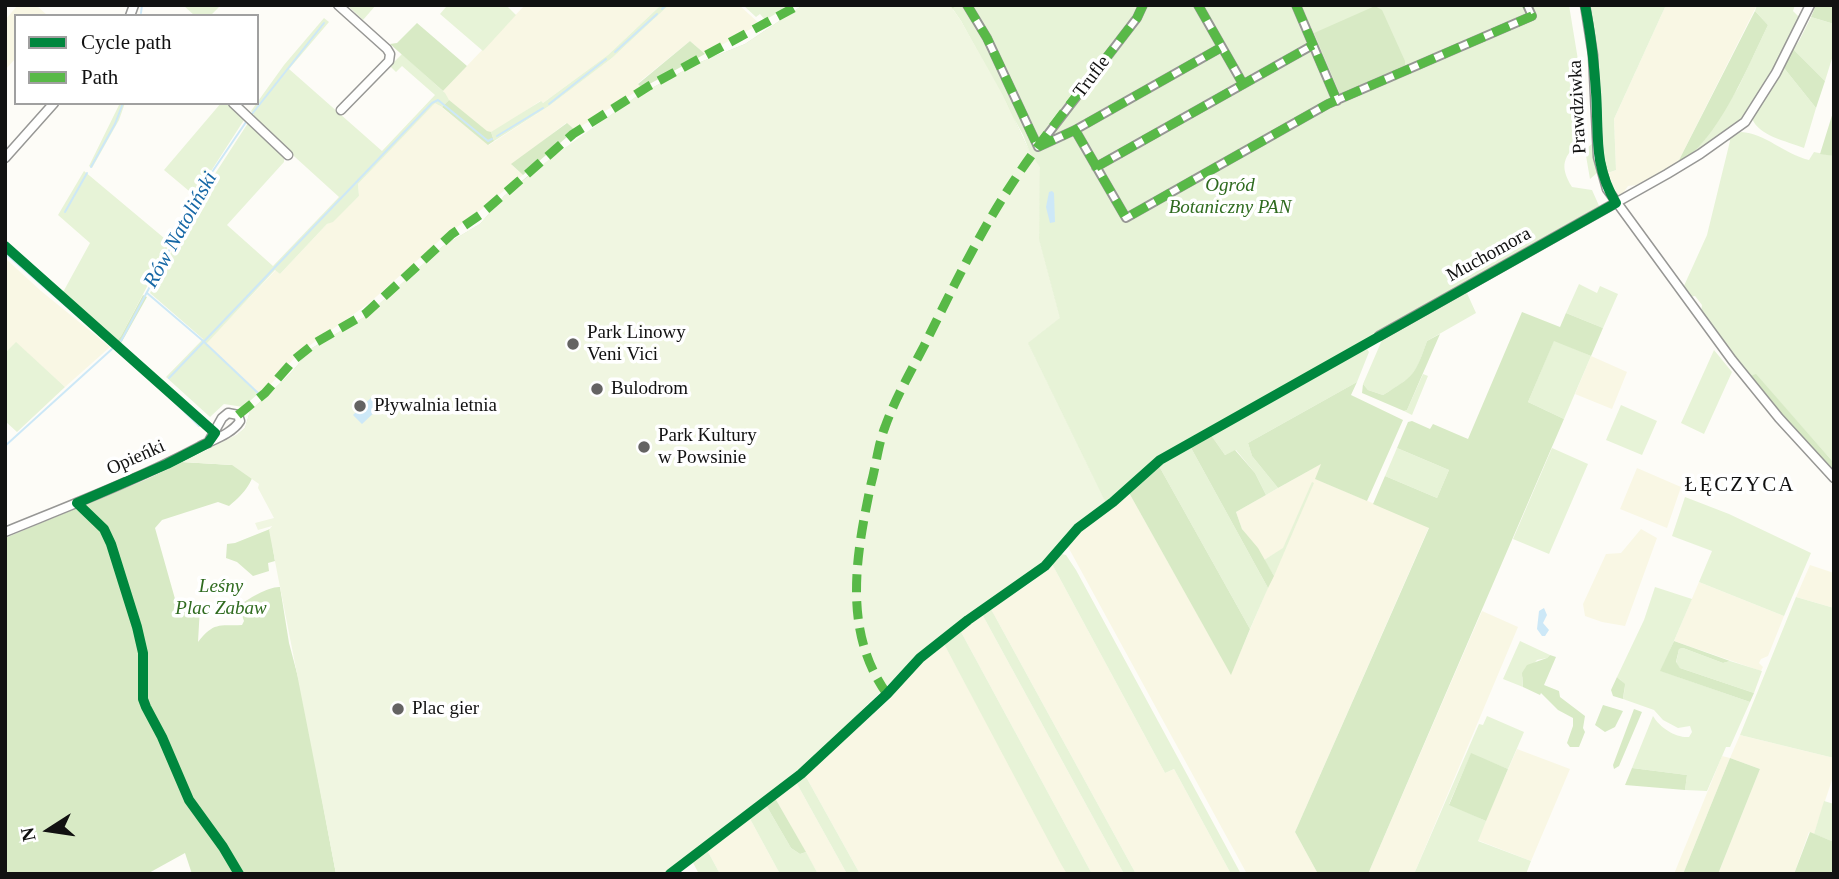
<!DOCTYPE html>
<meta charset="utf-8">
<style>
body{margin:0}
#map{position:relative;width:1839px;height:879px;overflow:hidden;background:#fdfcf7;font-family:Georgia,serif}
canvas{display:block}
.frame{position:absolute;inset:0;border:7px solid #111;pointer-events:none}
.legend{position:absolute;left:14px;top:14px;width:245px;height:91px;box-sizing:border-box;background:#fff;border:2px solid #a0a0a0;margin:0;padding:9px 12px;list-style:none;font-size:21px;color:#111}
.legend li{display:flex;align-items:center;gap:14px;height:35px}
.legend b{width:35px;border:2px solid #a0a0a0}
.north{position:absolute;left:14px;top:795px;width:70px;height:70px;-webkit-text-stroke:5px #fff;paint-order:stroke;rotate:258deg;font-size:19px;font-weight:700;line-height:28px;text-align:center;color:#111}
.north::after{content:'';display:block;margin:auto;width:24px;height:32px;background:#111;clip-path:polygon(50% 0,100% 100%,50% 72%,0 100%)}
</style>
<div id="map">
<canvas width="1839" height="879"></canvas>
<div class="frame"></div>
<ul class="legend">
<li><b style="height:9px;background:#00873e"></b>Cycle path</li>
<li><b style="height:9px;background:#58b947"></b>Path</li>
</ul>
<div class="north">N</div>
</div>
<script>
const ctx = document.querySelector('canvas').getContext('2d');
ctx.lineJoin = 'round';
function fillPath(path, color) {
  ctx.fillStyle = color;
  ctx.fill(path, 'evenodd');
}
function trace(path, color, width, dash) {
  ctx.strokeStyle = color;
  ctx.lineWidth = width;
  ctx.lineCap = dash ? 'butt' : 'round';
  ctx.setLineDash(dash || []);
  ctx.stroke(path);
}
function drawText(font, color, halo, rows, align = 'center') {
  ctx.font = font + ' Georgia,serif';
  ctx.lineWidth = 7;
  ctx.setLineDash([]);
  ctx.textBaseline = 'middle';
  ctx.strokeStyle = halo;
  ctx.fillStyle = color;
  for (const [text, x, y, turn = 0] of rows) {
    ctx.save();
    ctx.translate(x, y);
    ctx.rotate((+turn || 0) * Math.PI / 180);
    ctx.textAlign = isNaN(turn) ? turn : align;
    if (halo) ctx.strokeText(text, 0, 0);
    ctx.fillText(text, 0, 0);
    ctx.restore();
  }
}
fillPath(new Path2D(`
 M18,5H36L48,16H16V58L5,70V20Z
 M525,5H661L608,55L543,103L540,101L495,132H487L447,99L443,91Z
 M669,5H739L760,24L705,54L690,41L638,83L642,88L575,130L566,123L512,165L523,175L476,214L448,233L368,304L299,353L261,395L205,344L276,270L280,274L327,224L333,221L359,196L358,184L435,102L489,145L549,106L612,58Z
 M1666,5H1757L1676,166L1636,185L1628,186L1621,196H1617L1605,174L1616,170L1614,119Z
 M5,258L41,291L110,347L65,387L16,343L5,353Z
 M1591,356L1627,372L1612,409L1575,394Z
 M1322,463L1316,479L1429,527L1295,832L1318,874H1247L1067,545L1076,533L1105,513L1128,491L1231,674L1313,482L1283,549L1264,560L1242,529L1236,512Z
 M1637,468L1681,487L1667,528L1620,509Z
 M1641,529L1657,538L1625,626L1602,622L1585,616L1583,604L1606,554L1621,553Z
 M1052,564L1165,773L1174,769L1231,874H1136L991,609L1032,582Z
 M1810,565L1834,573V608L1796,597Z
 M1699,582L1784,616L1768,656L1761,659L1759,663L1763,667L1761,671L1674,641Z
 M1482,611L1518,627L1414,874H1368Z
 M982,614L1124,874H1092L960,630Z
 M944,644L1069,874H860L805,775L889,700L915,667Z
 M1740,735L1834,758V774L1814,834L1809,832L1794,874H1718L1760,769L1730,758L1683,874H1674L1722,756L1730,758Z
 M1517,749L1570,769L1531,861L1477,840Z
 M796,782L847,874H818L775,798Z
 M749,817L780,874H720L706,848Z`), '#f9f7e4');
fillPath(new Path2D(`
 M183,5H217L219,7L210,16H195Z
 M347,5H376L363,20Z
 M445,5H506L516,15L483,51L440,14L446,7Z
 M661,5H669L612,58L549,106L494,141L491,132L541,101L543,103L608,55Z
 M743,5H791L765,20L760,14L756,17Z
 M950,5H1569L1578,60L1582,140C1563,156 1559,166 1572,187L1592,190L1600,208L1158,458L1106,503L1028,343L1060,318L1039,239L1040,167L1030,153L1023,135L961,21Z
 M1589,5H1666L1614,119L1616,170L1605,174L1597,46Z
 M1757,5H1795L1793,11L1801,19C1786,48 1764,100 1739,122C1724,134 1706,145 1690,157L1705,139L1738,88L1768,25L1755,11Z
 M1811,17L1834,24V52L1825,81L1793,49L1799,41Z
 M324,18L329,22L289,69L382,151L435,95L402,66L396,72L390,66L402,54L445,93L449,100L442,107L435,103L358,184L359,196L333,222L327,224L280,274L275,270L206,344L259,393L243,407L224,404L210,417L166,377L203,339L150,293L198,200L248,123L284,155V162L227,225L273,266L339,197L252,118L254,115L251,111L284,65Z
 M1784,68L1816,108L1804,148C1787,141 1758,136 1752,118Z
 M120,103H125L119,120L92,168L89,166Z
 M221,103H226L244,120L195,196L164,170Z
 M1741,132C1765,133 1784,154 1809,160L1814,152L1834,156V463L1756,375L1750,376L1701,314L1702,305L1695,296L1689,297L1683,288L1707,235L1730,141L1728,138Z
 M1594,142L1597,173L1590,179L1585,150Z
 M84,171L170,243L121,336L116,342L62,294L90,243L58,215Z
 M1579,284L1597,293L1600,286L1618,294L1603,328L1566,313Z
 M1466,291L1476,313L1427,341C1415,376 1414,376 1383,395L1368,390L1363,384L1382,340Z
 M1554,340L1591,356L1564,419L1528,402Z
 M16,342L65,387L17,432L5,421V353Z
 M1364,350L1367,349L1369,352L1357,382L1248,443L1252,456L1278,488L1266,495L1255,473L1236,450L1225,455L1211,435Z
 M1714,350L1732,372L1704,434L1681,423Z
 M1423,374L1428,376L1412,415L1404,411L1407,410Z
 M1621,405L1657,421L1642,455L1606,440Z
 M1190,446L1268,588L1250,629L1159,466Z
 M1397,448L1449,470L1437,498L1385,476Z
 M1552,448L1588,464L1549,554L1513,539Z
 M1312,482L1314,483L1274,576L1264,560L1283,548Z
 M1685,497L1729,514L1811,553L1784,616L1699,582L1712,551L1672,536Z
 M1062,554L1066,555L1076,570L1241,874H1231L1174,769L1165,773L1052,564Z
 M1655,587L1692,599L1661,671L1750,702L1730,747H1726L1707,791L1685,790L1687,775L1632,768L1653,716C1660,728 1676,738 1689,737L1692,732L1690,726L1678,728L1663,720L1654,710L1623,699C1625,689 1626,683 1617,677L1644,620Z
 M1796,597L1834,608V758L1740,735Z
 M991,609L1136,874H1124L982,614Z
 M960,630L1092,874H1067L1061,864L944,644Z
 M1520,641L1550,655L1547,658L1537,660L1522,677L1523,687L1503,679Z
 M1683,648L1723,663L1730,661L1762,671L1754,693L1680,668L1676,663L1679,649Z
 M1487,716L1524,732L1508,769L1471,754L1449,804L1486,821L1478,841L1531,861L1526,874H1414L1479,724L1483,725Z
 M805,775L860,874H847L796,782Z
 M1824,801L1834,804V842L1814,834Z
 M766,805L791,848L800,854L806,852L818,874H780L749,817Z
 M706,848L720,874H699L691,859Z`), '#e7f3d7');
fillPath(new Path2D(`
 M803,5H957L952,9L1003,95L1030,153L1040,167L1039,239L1060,318L1028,343L1106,503L1075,525L1048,559L1027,576L916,656L800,771L666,874L258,460C252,483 247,491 229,506L218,502L162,520L155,528L179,613L200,607L198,642C214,622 218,626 242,625L244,621L239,606C247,599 270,586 280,587L289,643L302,692L336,874H192L185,853L147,874H5V538L145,480L182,462L232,465L238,434L245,428L250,411L289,375L312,348L366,316L443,246L480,224L504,196L529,175L637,96L698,63L745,44Z
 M1816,5H1834V24L1811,17Z
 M1375,6L1382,10L1405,61V67L1340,94L1314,33Z
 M1755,11L1768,25C1747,68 1718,141 1676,166Z
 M417,23L467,66L443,91L390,44L397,43Z
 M690,41L705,54L642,88L638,84Z
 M1793,49L1825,81L1816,108L1784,68Z
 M449,100L487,131L491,132L494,141L488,145L442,107Z
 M1834,109V156L1820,154Z
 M567,123L575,130L523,175L511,164Z
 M143,295L147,297L120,345L116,342L121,336Z
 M1522,312L1560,327L1566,313L1603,328L1591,356L1554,341L1528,402L1564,419L1368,874H1318L1295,832L1429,528L1373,504L1385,476L1437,498L1449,470L1397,448L1408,422L1412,421L1430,429L1433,424L1468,439Z
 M1440,334L1407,410L1404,411L1362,393L1363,384L1368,390L1383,395C1414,376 1415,375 1427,341Z
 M1756,374L1834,463V472L1775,408L1750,376Z
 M1357,382L1351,395L1403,420L1367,501L1315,479L1321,464L1278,488L1252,456L1248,443Z
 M1211,435L1225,455L1235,450L1255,473L1266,495L1236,512L1242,529L1258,548L1274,576L1268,588L1190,446Z
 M1159,466L1250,629L1231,675L1128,491Z
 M270,529L275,561L268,563L269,571L253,576L237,562L226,558L227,544L235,543Z
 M1674,641L1730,661L1723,663L1683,648L1679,649L1676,662L1680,668L1754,693L1750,702L1660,671Z
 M1550,655L1556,657L1544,685L1559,691L1560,697L1585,716L1583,728L1585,732L1579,747H1570L1567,743L1573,726V718L1558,710L1541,693L1540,695L1523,687L1522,673L1527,665L1547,658Z
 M1617,677L1625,684L1623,699L1613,696L1611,690Z
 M1603,705L1623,711L1615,727L1605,732L1595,725Z
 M1634,709L1642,712L1619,766L1614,769L1613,765Z
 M1471,753L1508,769L1486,821L1449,805Z
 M1730,758L1760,769L1718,874H1683Z
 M1632,768L1687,775L1685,790L1625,785Z
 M775,798L806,852L800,854L791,848L766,805Z
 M1810,832L1834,842V874H1794Z`), '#d8eac5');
fillPath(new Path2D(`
 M803,5H950L961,21L1003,95L1030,153L1040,167L1039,239L1060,318L1028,343L1106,503L1075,525L1048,559L1027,576L916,656L800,771L666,874H336C314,758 291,645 269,530L272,526L258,530L255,523L274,518L258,488L259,484L232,465L182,462L238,434L245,428L250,411L289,375L312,348L366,316L443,246L480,224L504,196L552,157L637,96L698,63L745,44Z`), '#f0f6e1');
fillPath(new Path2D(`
 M1052,191L1054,193L1055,222L1050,223L1046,207L1049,192Z
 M372,397L381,406L362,424L353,415Z
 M1544,608L1547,615L1543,623L1549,630L1545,636H1542L1537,629L1539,611Z`), '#cde8f7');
trace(new Path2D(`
 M662,9L666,5
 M141,13L142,5
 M615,52L657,14
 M549,104L606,59
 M252,114L324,23
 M497,136L543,108
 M91,167L115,124L123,103
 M65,212L87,173
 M5,253L160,388L199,426
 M147,293L202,340L258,393
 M121,341L206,181L246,122
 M169,378L432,103L438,100L488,141L492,139
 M5,446L112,349`), '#cde8f7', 2);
const pedestrian = new Path2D(`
 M967,5L987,38L1038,147
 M1198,5L1243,84
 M1296,5L1337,101
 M1075,130L1126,218L1328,104L1532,16L1527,5
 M1038,147L1075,130L1222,47
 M1038,147L1137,18L1143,5
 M1096,167L1313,45`);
const minor = new Path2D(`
 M338,5L387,49L390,54L389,61L341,110
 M1585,5L1593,55L1598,157L1607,189L1732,360L1779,418L1834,478
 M130,16L134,5
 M233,103L288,155
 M5,158L54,103
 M1379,336L1667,174L1700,154L1745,122L1776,73L1810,5
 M5,532C71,505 137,480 199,447C212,440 232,434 240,421L238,415L228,413L222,418L208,443`);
trace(pedestrian, '#979795', 10);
trace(minor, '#979795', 11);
trace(pedestrian, '#fffffe', 6);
trace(minor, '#fffffe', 8);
trace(new Path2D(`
 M967,5L987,38L1038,147
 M1198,5L1243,84
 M1296,5L1337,101
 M1075,130L1126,218L1328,104L1532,16L1527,5
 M1038,147L1075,130L1222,47
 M1096,167L1313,45
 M238,415L265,393L295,359L315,343L365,314L452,234L480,215L573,134L649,86L799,5
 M887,694C842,631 856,555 871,484C876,466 878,445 885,427C895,399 910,373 924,346C956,281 988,215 1031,156C1065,109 1102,64 1137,18L1143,5`), '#58b947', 9, [18, 9]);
trace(new Path2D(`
 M5,246L215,433L208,443L167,464L77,503L104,529L111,544L137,627L143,653V699L146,707L162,737L189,800L223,847L239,874
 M670,874L801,774L887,694L920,658L968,620L1045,566L1078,528L1113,502L1160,460L1616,203C1593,165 1599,134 1596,92C1594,63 1591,34 1585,5`), '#00873e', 10);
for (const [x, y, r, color] of [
 [573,344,7,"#646362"],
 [597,389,7,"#646362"],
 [360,406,7,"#646362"],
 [644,447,7,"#646362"],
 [398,709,7,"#646362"]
]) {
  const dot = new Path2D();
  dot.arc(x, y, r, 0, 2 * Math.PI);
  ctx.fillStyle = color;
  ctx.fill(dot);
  trace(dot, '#fff', 2.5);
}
drawText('19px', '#111', '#fff', [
 ["Trufle",1092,77,-53],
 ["Prawdziwka",1578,107,-93],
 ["Muchomora",1489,255,-29],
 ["Opieńki",136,458,-24]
]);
drawText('italic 19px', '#2f6b1f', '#fff', [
 ["Ogród",1230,186],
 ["Botaniczny PAN",1230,208],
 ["Leśny",221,587],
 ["Plac Zabaw",221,609]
]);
drawText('19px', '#111', '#fff', [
 ["Park Linowy",587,333],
 ["Veni Vici",587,355],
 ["Bulodrom",611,389],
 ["Pływalnia letnia",374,406],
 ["Park Kultury",658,436],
 ["w Powsinie",658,458],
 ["Plac gier",412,709]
], 'left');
drawText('italic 21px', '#1768a6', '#fff', [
 ["Rów Natoliński",181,230,-61]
]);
ctx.letterSpacing = '2px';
drawText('21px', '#111', '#fff', [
 ["ŁĘCZYCA",1740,485]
]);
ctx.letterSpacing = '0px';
</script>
